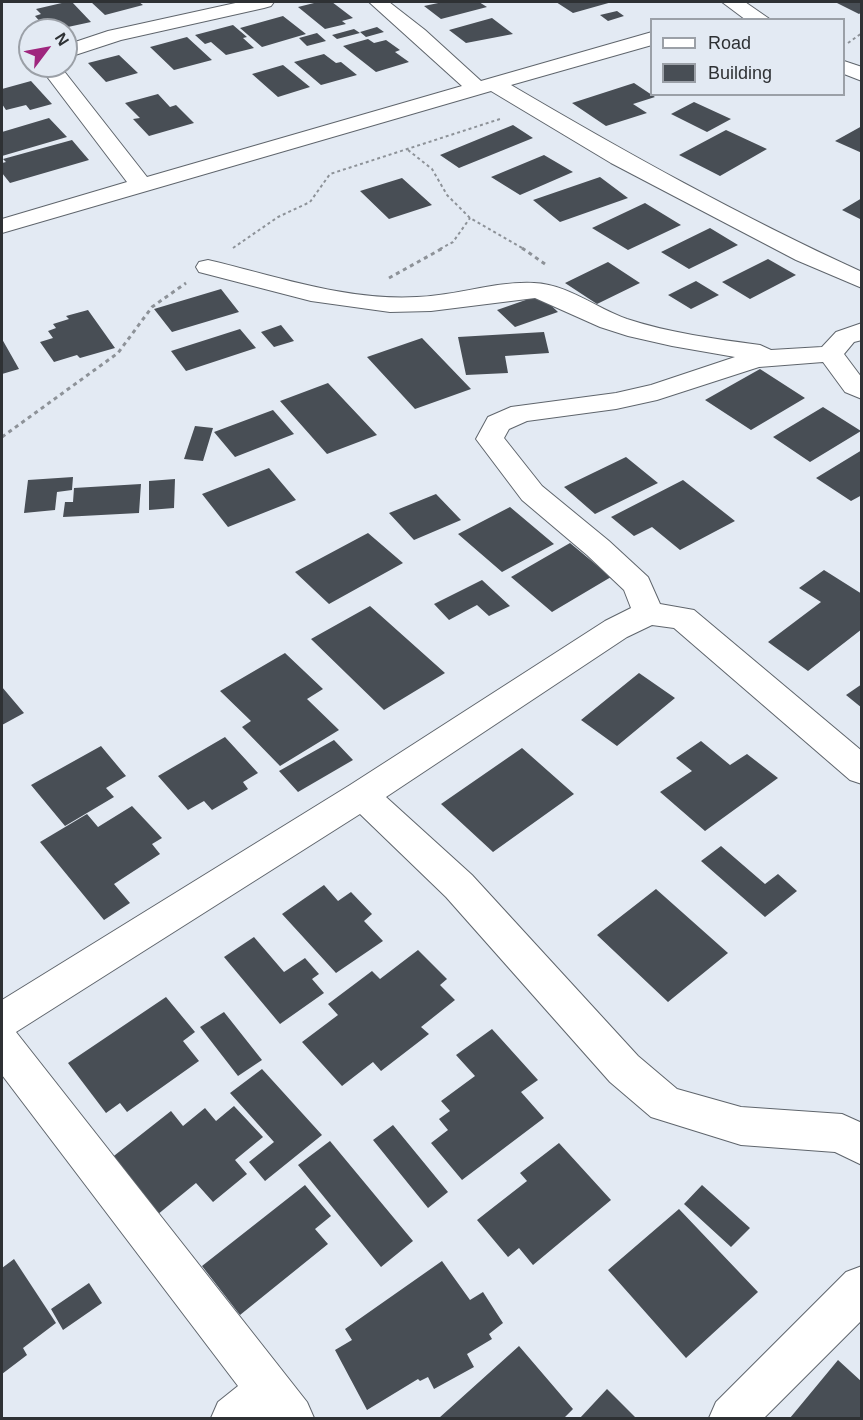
<!DOCTYPE html>
<style>
body{margin:0}
#map{position:relative;width:863px;height:1420px;overflow:hidden;background:#e3eaf3;font-family:Arial,sans-serif}
canvas{display:block}
.frame{position:absolute;inset:0;border:3px solid #2e3134;pointer-events:none}
.legend{position:absolute;left:650px;top:18px;width:195px;height:78px;box-sizing:border-box;background:#e3eaf3;border:2px solid #9ba0a7;margin:0;padding:8px 10px;list-style:none;font-size:18px;color:#2e3134}
.legend li{display:flex;align-items:center;gap:12px;height:30px}
.legend b{width:30px;border:2px solid #9ba0a7}
.north{position:absolute;left:18px;top:18px;width:60px;height:60px;box-sizing:border-box;background:#e3eaf3;border:2px solid #9ba0a7;border-radius:50%;rotate:58deg;font-size:16px;font-weight:700;line-height:24px;text-align:center;color:#2e3134}
.north::after{content:'';display:block;margin:auto;width:21px;height:27px;background:#9f267e;clip-path:polygon(50% 0,100% 100%,50% 72%,0 100%)}
</style>
<div id="map">
<canvas width="863" height="1420"></canvas>
<div class="frame"></div>
<ul class="legend">
<li><b style="height:8px;background:#fff"></b>Road</li>
<li><b style="height:16px;background:#484e55"></b>Building</li>
</ul>
<div class="north">N</div>
</div>
<script>
const ctx = document.querySelector('canvas').getContext('2d');
ctx.lineJoin = 'round';
function fillPath(path, color) {
  ctx.fillStyle = color;
  ctx.fill(path, 'evenodd');
}
function trace(path, color, width, dash) {
  ctx.strokeStyle = color;
  ctx.lineWidth = width;
  ctx.lineCap = dash ? 'butt' : 'round';
  ctx.setLineDash(dash || []);
  ctx.stroke(path);
}
fillPath(new Path2D(`
 M66,2H72L91,22L54,30L47,23L42,24L35,16L41,14L36,9Z
 M91,2H139L143,5L105,15Z
 M318,2H332L353,18L342,21L346,24L325,29L298,7Z
 M443,2H479L487,7L441,19L424,6Z
 M556,2H612L573,13Z
 M835,2H862V12L859,14Z
 M617,11L624,16L608,21L600,15Z
 M283,16L306,34L262,47L240,28Z
 M492,18L513,34L466,43L449,30Z
 M233,25L247,37L243,38L254,48L226,55L211,42L205,44L195,35Z
 M377,27L384,32L366,37L360,32Z
 M354,29L360,33L337,39L332,35Z
 M317,33L326,41L307,46L299,38Z
 M187,37L212,60L174,70L150,47Z
 M368,39L374,43L386,40L400,50L395,52L409,62L376,72L343,46Z
 M324,54L336,63L341,62L357,75L321,85L294,62Z
 M119,55L138,73L106,82L88,63Z
 M283,65L310,87L278,97L252,74Z
 M31,81L52,104L30,110L26,105L6,110L2,104V89Z
 M634,83L655,97L633,104L647,113L606,126L572,103Z
 M158,94L170,107L176,105L194,123L149,136L133,119L140,118L125,103Z
 M694,102L731,119L707,132L671,114Z
 M49,118L67,137L2,156V132Z
 M513,125L533,138L459,168L440,155Z
 M862,126V153L835,141Z
 M726,130L767,149L720,176L679,155Z
 M72,140L89,160L10,183L2,173V163L6,162L3,159Z
 M544,155L573,172L520,195L491,177Z
 M600,177L628,198L560,222L533,200Z
 M402,178L432,205L389,219L360,191Z
 M862,198L860,219L842,210Z
 M645,203L681,225L628,250L592,228Z
 M710,228L738,245L689,269L661,252Z
 M768,259L796,275L750,299L722,282Z
 M608,262L640,283L597,304L565,283Z
 M696,281L719,295L691,309L668,295Z
 M221,289L239,312L172,332L154,309Z
 M540,295L558,312L515,327L497,310Z
 M88,310L115,348L80,358L77,355L54,362L40,342L53,338L48,331L56,328L53,324L69,319L66,316Z
 M281,325L294,341L274,347L261,332Z
 M240,329L256,348L186,371L171,351Z
 M544,332L549,353L505,356L508,373L466,375L458,337Z
 M422,338L471,389L415,409L367,357Z
 M2,339L19,369L2,374Z
 M760,369L805,398L751,430L705,400Z
 M328,383L377,435L327,454L280,401Z
 M823,407L861,431L810,462L773,437Z
 M273,410L294,434L235,457L214,432Z
 M195,426L213,428L203,461L184,459Z
 M862,450V495L851,501L816,478Z
 M626,457L658,483L595,514L564,487Z
 M269,468L296,500L228,527L202,494Z
 M73,477L72,490L57,492L55,510L24,513L28,480Z
 M175,479L174,508L149,510V481Z
 M683,480L735,521L680,550L652,527L634,536L611,517Z
 M141,484L139,513L63,517L65,502H73L74,488Z
 M436,494L461,520L414,540L389,513Z
 M510,507L554,544L502,572L458,534Z
 M368,533L403,563L329,604L295,572Z
 M570,543L611,577L552,612L511,577Z
 M824,570L862,594V629L808,671L768,642L821,602L799,588Z
 M482,580L510,606L489,616L477,605L449,620L434,604Z
 M370,606L445,673L384,710L311,639Z
 M285,653L323,689L307,699L339,730L280,766L242,727L251,721L220,691Z
 M639,673L675,698L617,746L581,720Z
 M862,684V708L846,695Z
 M2,687L24,713L2,725Z
 M225,737L258,773L243,782L248,789L212,810L204,801L188,810L158,776Z
 M334,740L353,760L298,792L279,771Z
 M701,741L730,765L747,754L778,778L705,831L660,792L692,771L676,758Z
 M101,746L126,776L106,788L114,797L65,826L31,785Z
 M522,748L574,794L493,852L441,804Z
 M132,806L162,838L152,844L160,854L114,884L130,903L104,920L40,842L87,814L98,827Z
 M721,846L765,884L778,874L797,891L765,917L701,861Z
 M324,885L338,901L351,892L372,914L364,921L383,941L336,973L282,914Z
 M656,889L728,953L668,1002L597,935Z
 M254,937L284,972L305,958L319,974L312,979L324,993L280,1024L224,957Z
 M418,950L447,979L440,985L455,1000L421,1027L429,1034L381,1071L373,1062L342,1086L302,1042L338,1015L328,1004L372,971L380,979Z
 M166,997L195,1032L183,1041L199,1061L127,1112L120,1103L106,1113L68,1063Z
 M224,1012L262,1060L238,1076L200,1027Z
 M492,1029L538,1080L521,1092L544,1118L462,1180L431,1143L448,1130L439,1119L450,1111L441,1101L475,1076L456,1055Z
 M262,1069L322,1135L265,1181L249,1162L274,1142L230,1093Z
 M234,1106L263,1137L235,1160L247,1174L213,1202L196,1183L157,1215L110,1159L171,1111L183,1126L205,1108L216,1121Z
 M393,1125L448,1192L428,1208L373,1140Z
 M330,1141L413,1241L381,1267L298,1165Z
 M559,1143L611,1200L533,1265L519,1248L508,1257L477,1220L527,1181L520,1173Z
 M305,1185L331,1216L315,1229L328,1244L240,1315L202,1266Z
 M702,1185L750,1228L731,1247L684,1204Z
 M679,1209L758,1292L686,1358L608,1270Z
 M14,1259L56,1323L23,1348L27,1355L2,1374V1268Z
 M442,1261L470,1300L483,1292L503,1323L489,1334L492,1339L467,1354L474,1367L434,1389L428,1377L420,1381L418,1379L367,1410L335,1350L352,1340L345,1329Z
 M89,1283L102,1303L63,1330L51,1309Z
 M519,1346L573,1409L564,1418H439Z
 M838,1360L862,1382V1418H790Z
 M607,1389L636,1418H580Z`), '#484e55');
const street = new Path2D(`
 M240,2H274L271,6L264,8L121,40L66,58V45L108,31Z
 M369,2H389L425,30L481,81L652,32V45L511,85C625,152 741,217 862,272V288L796,260L611,163L491,91L2,233V219L127,182L39,66H60L147,177L462,86Z
 M722,2H745L771,20H746Z
 M844,61L862,67V81L844,74Z
 M208,260C276,276 346,301 417,297C456,296 495,281 534,283C567,284 596,308 627,319C670,333 715,339 760,345L771,350L822,347L836,332L862,323V340L854,342L844,354L862,378V399L845,392L823,362L759,367L657,400L616,409L527,421L509,429L504,438L542,486L609,541L648,577L660,604L694,610L862,751V784L850,780L674,628L652,625L627,637L386,797L472,875L638,1056L677,1089L741,1107L842,1114L862,1123V1165L835,1152L741,1145L651,1117L610,1082L446,897L360,814L16,1032L307,1402L314,1418H211L218,1402L238,1386L2,1075V1000L350,785L605,621L631,608L624,590L587,555L522,500L476,439L488,417L511,407L616,393L651,385L735,357L672,346L628,336L600,327L535,298L431,311L390,312L311,301L199,272L196,267L199,262Z
 M862,1266V1320L764,1418H709L716,1402L846,1272Z`);
trace(street, '#5f656c', 2);
trace(new Path2D(`
 M848,43L862,33
 M408,150L432,169L447,195L470,218L524,249
 M233,248L278,217L310,202L330,174L500,119
 M440,249L453,242L470,218`), '#8d9298', 2, [3, 3]);
trace(new Path2D(`
 M522,248L545,264
 M389,278L443,248
 M2,437L118,353L152,307L186,283`), '#8d9298', 3, [4, 4]);
fillPath(street, '#fff');
</script>
